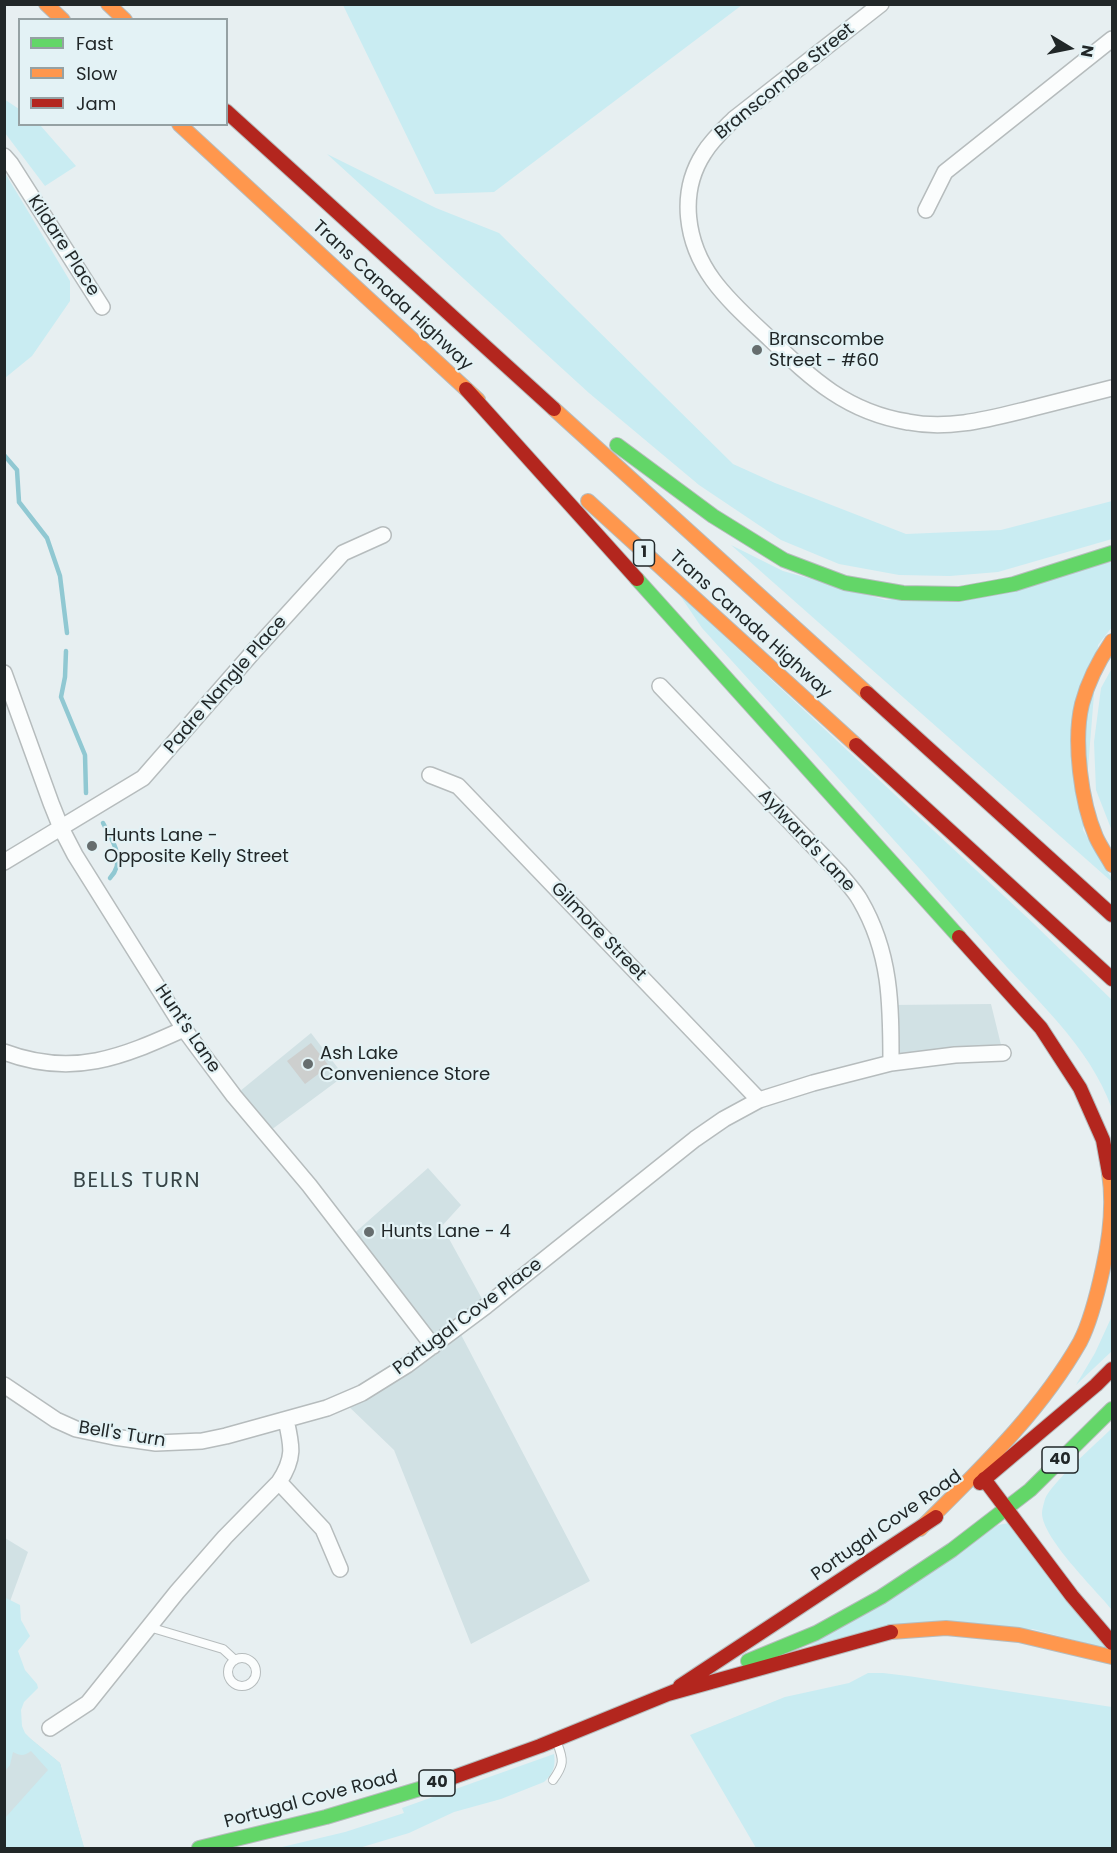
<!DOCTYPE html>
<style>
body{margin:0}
#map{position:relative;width:1117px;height:1853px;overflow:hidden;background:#e7eff1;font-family:Poppins,sans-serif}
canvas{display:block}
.frame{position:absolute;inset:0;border:6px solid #212728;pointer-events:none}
.legend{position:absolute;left:18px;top:18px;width:210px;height:108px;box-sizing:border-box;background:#e3f2f5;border:2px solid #95a1a3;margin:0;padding:8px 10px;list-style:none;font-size:18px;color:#212728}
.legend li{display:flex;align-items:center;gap:12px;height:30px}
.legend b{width:30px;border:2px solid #95a1a3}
.north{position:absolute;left:1039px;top:18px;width:60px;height:60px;-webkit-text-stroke:4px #e3f2f5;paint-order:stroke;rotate:100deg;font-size:16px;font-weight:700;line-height:24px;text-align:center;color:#212728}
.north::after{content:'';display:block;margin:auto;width:21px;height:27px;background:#212728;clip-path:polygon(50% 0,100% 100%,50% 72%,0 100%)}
</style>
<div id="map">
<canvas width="1117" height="1853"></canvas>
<div class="frame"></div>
<ul class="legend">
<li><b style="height:8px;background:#63d668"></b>Fast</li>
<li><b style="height:8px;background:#ff974d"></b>Slow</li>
<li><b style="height:8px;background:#b3261e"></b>Jam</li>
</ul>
<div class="north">N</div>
</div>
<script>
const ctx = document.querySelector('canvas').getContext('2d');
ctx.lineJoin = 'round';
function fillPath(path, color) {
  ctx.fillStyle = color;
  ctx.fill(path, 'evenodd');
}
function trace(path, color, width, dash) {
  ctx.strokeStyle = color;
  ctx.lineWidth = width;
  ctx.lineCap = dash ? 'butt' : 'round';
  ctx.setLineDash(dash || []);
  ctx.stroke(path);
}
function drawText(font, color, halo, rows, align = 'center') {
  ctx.font = font + ' Poppins,sans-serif';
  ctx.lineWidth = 4.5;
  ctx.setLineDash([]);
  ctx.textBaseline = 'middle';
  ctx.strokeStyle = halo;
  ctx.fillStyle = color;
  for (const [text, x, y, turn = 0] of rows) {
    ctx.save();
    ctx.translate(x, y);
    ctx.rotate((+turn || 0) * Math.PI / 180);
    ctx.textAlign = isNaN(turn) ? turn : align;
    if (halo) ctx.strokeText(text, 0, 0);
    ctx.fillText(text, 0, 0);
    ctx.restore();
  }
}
fillPath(new Path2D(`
 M991,1004L1003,1053L891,1063V1005Z
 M311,1033L344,1076L267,1133L234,1096Z
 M428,1168L461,1205L442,1226L486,1306L457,1327L590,1581L471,1644L394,1450L343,1401L433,1346L350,1237Z
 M5,1538L28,1552L5,1615Z
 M4,1717L60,1763L84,1848H5Z`), '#d1e1e4');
fillPath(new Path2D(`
 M343,5H742L494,192L435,194Z
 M4,99L19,109L20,124L40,125L76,166L45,186L5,133Z
 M327,154L436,208L499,233L733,464L775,483L906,534L1001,530L1112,501V539L998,572L950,576L899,575L839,564L781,540L699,485L589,393Z
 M5,173L70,281V301L32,356L5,378Z
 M731,545L783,571L886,600L1112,562V627L1098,645L1083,830L1112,879V882Z
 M679,594L1033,923L1112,1000V1109C1089,1044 1034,999 990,948C895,840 798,734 702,628Z
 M1112,668V831L1096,790L1094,742L1101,688Z
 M1112,1316V1351L1076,1385L1095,1353Z
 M1112,1428V1610C1096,1590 1042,1538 1042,1513C1042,1509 1044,1503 1045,1499C1051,1483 1098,1442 1112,1428Z
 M1009,1523L1108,1649L1033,1629L809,1645L998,1525Z
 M6,1598L20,1605L21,1620L30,1636L18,1651L25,1670L37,1684L38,1688L24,1702L21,1710L22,1726L25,1733L31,1739L60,1763L84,1847L77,1848H5V1818L48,1770L31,1751C24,1756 21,1756 13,1752L10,1765L5,1771L4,1599Z
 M868,1673H883L908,1676L1112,1707V1848H756L690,1735L785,1697L849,1683Z
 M554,1754C556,1766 553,1774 544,1782L501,1799L454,1812L409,1833L359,1848H278L345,1832L404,1813L402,1808Z`), '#c9ecf2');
trace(new Path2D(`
 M4,455L17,470L19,502L47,538L60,576L67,633
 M66,651L65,677L61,697L85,755L86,793
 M103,823C112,840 127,860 110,878`), '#90c8d2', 4.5);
fillPath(new Path2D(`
 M311,1043L329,1066L305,1084L287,1061Z`), '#cdcfce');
const lane = new Path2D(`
 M149,1627L223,1649L235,1660
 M228 1672a14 14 0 1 1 28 0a14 14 0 1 1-28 0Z
 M553,1780C564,1765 564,1760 557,1743`);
const street = new Path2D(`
 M881,4L734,119C723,130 712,140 704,153C678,193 686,243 713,280C729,302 751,321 770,339C813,380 847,412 908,422C949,430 988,419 1029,409C1057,402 1085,395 1112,388
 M4,156L11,164L102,307
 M926,210L945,172L1112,39
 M4,673L51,803L61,828L75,855L184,1029L201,1052L234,1096L309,1185L433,1346
 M660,686L840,874C847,883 855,891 860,900C891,953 891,1004 891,1063
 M430,775L458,786L759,1100
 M4,862L143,778L254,651L343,553L383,535
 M4,1052C73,1078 122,1057 184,1029
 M4,1385L56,1420L76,1429L114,1437L156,1443L202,1441L226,1436L327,1408L362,1393L407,1365L486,1306L695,1139L724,1119L759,1100L813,1083L891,1063L955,1055L1003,1053
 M279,1482L323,1529L340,1569
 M50,1728L88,1703L177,1592L225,1537L279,1482C295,1458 292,1446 286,1420`);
const fast = new Path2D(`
 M617,445L713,516L784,560L845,583L903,593L959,594L1014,584L1112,553
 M637,579L959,937
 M748,1661L816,1633L881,1597L952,1550L1030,1490L1112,1409
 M199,1848L326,1817L426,1787`);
const slow = new Path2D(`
 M46,4L63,20
 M108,4L125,20
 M179,124L478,400
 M554,409L867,693
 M588,501L856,745
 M1112,641C1099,660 1088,681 1082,704C1073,741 1081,802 1096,837C1100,846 1107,856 1112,865
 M920,1529C978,1471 1039,1414 1080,1342C1091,1321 1098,1291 1103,1268C1110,1237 1114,1204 1109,1173
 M891,1632L946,1628L1019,1635L1112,1657`);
const jam = new Path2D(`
 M226,111L554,409
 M466,389L637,579
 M867,693L1112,915
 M856,745L1112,979
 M959,937L1041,1028L1080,1088L1103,1140L1109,1173
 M984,1479L1072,1596L1112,1643
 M980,1483L1096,1385L1112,1369
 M680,1686L936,1517
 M668,1694L891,1632
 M426,1787L540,1746L685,1687`);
trace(lane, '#b6bcbd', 10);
trace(street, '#b6bcbd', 18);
trace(fast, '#b6bcbd', 16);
trace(slow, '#b6bcbd', 16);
trace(jam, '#b6bcbd', 16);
trace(lane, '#fbfdfd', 8);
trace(street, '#fbfdfd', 15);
trace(fast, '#63d668', 14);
trace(slow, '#ff974d', 14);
trace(jam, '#b3261e', 14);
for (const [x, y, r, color] of [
 [757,350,6,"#666d6e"],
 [92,846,6,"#666d6e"],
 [308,1064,6,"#666d6e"],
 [369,1232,6,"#666d6e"]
]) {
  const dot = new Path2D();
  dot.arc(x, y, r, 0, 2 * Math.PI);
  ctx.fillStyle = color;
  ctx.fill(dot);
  trace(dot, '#e3f2f5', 2);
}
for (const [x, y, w] of [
 [644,553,21],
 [1060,1460,36],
 [437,1783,36]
]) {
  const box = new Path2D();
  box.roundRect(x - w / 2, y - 13, w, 26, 4.5);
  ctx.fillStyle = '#e3f2f5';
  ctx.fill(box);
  trace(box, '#212728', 1.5);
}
drawText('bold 16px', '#212728', null, [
 ["1",644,553],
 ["40",1060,1460],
 ["40",437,1783]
]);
drawText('18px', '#212728', '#e3f2f5', [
 ["Branscombe Street",785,82,-39],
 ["Kildare Place",63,246,57],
 ["Trans Canada Highway",392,296,43],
 ["Trans Canada Highway",750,625,42],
 ["Padre Nangle Place",226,685,-49],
 ["Aylward's Lane",806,841,47],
 ["Gilmore Street",598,932,46],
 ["Hunt's Lane",187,1029,56],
 ["Portugal Cove Place",468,1317,-37],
 ["Bell's Turn",122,1435,9],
 ["Portugal Cove Road",887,1526,-35],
 ["Portugal Cove Road",311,1800,-15]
]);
drawText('18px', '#212728', '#e3f2f5', [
 ["Branscombe",769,340],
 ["Street - #60",769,361],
 ["Hunts Lane -",104,836],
 ["Opposite Kelly Street",104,857],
 ["Ash Lake",320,1054],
 ["Convenience Store",320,1075],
 ["Hunts Lane - 4",381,1232]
], 'left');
ctx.letterSpacing = '1.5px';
drawText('21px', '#374446', '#e3f2f5', [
 ["BELLS TURN",137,1182]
]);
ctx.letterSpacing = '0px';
</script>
